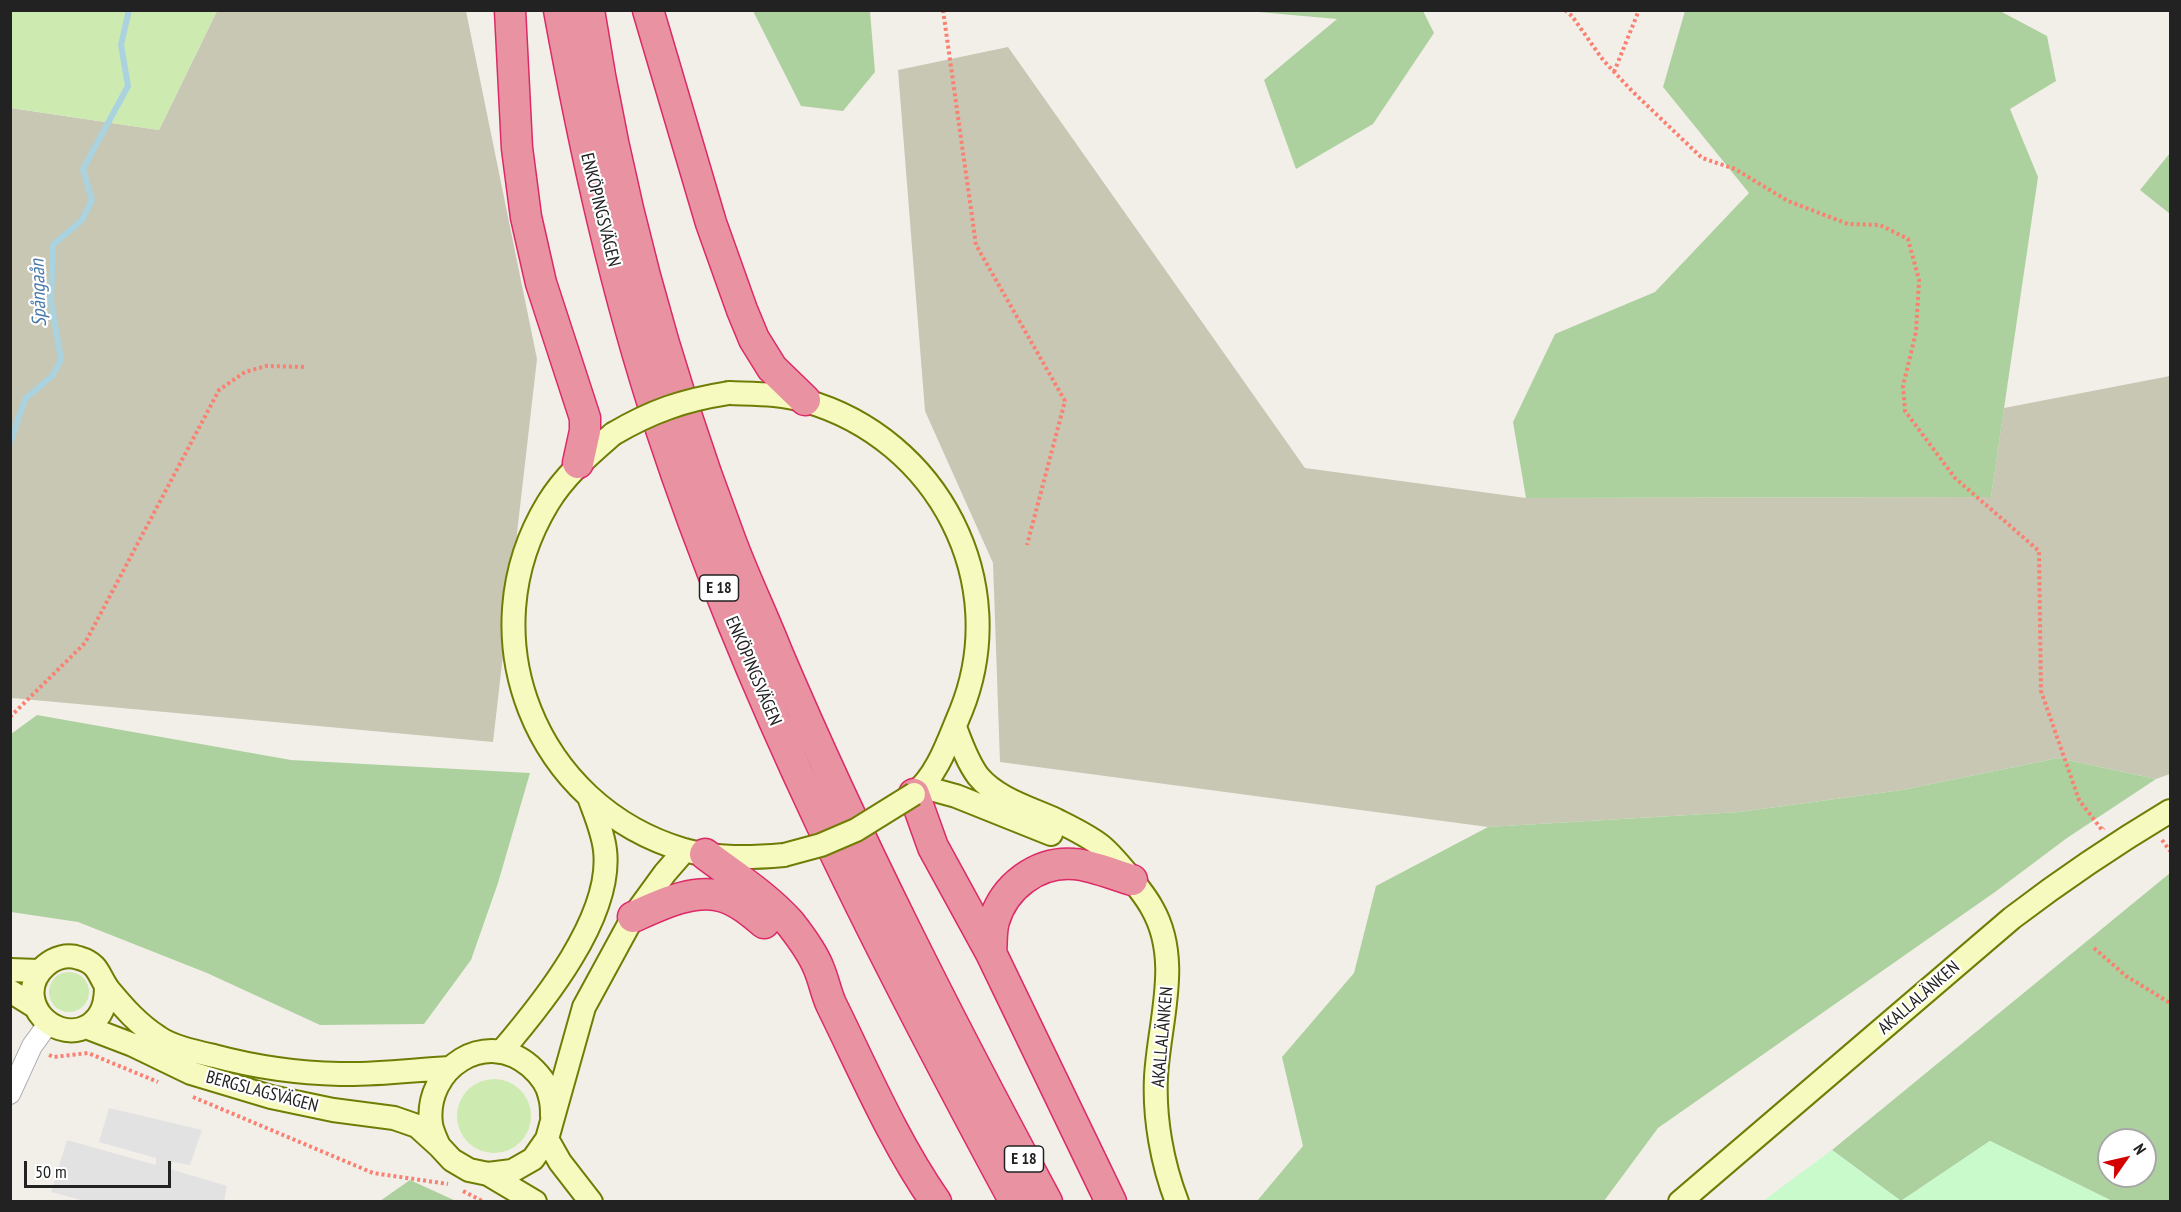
<!DOCTYPE html>
<meta charset="utf-8">
<style>
body{margin:0}
#map{position:relative;width:2181px;height:1212px;overflow:hidden;background:#f2efe9;font-family:"PT Sans Narrow",sans-serif}
canvas{display:block}
.frame{position:absolute;inset:0;border:12px solid #222;pointer-events:none}
.north{position:absolute;left:2097px;top:1128px;width:60px;height:60px;box-sizing:border-box;background:#fff;border:2px solid #a7a7a7;border-radius:50%;rotate:56deg;font-size:16px;font-weight:700;line-height:24px;text-align:center;color:#222}
.north::after{content:'';display:block;margin:auto;width:21px;height:27px;background:#d40000;clip-path:polygon(50% 0,100% 100%,50% 72%,0 100%)}
.scale{position:absolute;left:24px;top:1161px;width:147px;height:27px;box-sizing:border-box;border:3px solid #222;border-top:0;padding-left:8px;font-size:18px;line-height:21px;white-space:nowrap;color:#222;-webkit-text-stroke:4px #fff;paint-order:stroke}
</style>
<div id="map">
<canvas width="2181" height="1212"></canvas>
<div class="frame"></div>
<div class="north">N</div>
<div class="scale">50 m</div>
</div>
<script>
const ctx = document.querySelector('canvas').getContext('2d');
ctx.lineJoin = 'round';
function fillPath(path, color) {
  ctx.fillStyle = color;
  ctx.fill(path, 'evenodd');
}
function trace(path, color, width, dash) {
  ctx.strokeStyle = color;
  ctx.lineWidth = width;
  ctx.lineCap = dash ? 'butt' : 'round';
  ctx.setLineDash(dash || []);
  ctx.stroke(path);
}
function drawText(font, color, halo, rows, align = 'center') {
  ctx.font = font + ' "PT Sans Narrow",sans-serif';
  ctx.lineWidth = 4.5;
  ctx.setLineDash([]);
  ctx.textBaseline = 'middle';
  ctx.strokeStyle = halo;
  ctx.fillStyle = color;
  for (const [text, x, y, turn = 0] of rows) {
    ctx.save();
    ctx.translate(x, y);
    ctx.rotate((+turn || 0) * Math.PI / 180);
    ctx.textAlign = isNaN(turn) ? turn : align;
    if (halo) ctx.strokeText(text, 0, 0);
    ctx.fillText(text, 0, 0);
    ctx.restore();
  }
}
fillPath(new Path2D(`
 M217,11H466L537,359L493,742L12,698L11,700V108L159,130Z
 M1008,47L1305,468L1526,498L1991,497L2004,408L2170,376V774L2156,779L2058,758L1902,790L1739,812L1488,827L1000,762L993,563L925,411L898,70Z`), '#c7c7b4');
fillPath(new Path2D(`
 M11,10H217V11L159,130L11,108Z
 M49 992a20 20 0 1 1 40 0a20 20 0 1 1-40 0Z
 M457 1116a37 37 0 1 1 74 0a37 37 0 1 1-74 0Z`), '#cdebb0');
fillPath(new Path2D(`
 M753,11H870L875,72L843,111L801,106Z
 M1247,11H1423L1434,33L1373,124L1296,169L1264,80L1337,19Z
 M1685,11H2000L2047,36L2056,81L2010,109L2038,177L1991,497L1526,498L1513,422L1555,334L1655,292L1749,193L1663,87Z
 M2170,153V214L2140,190Z
 M37,715L291,760L530,773L498,883L471,960L424,1024L320,1025L207,973L78,922L11,912V734Z
 M2058,758L2156,779L2067,838L1995,892L1658,1128L1604,1201H1257L1303,1146L1282,1057L1354,973L1376,886L1488,827L1739,812L1902,790Z
 M2170,873V1201H2112L1990,1141L1901,1201L1832,1150ZM2109,1140H2145V1176H2109Z
 M410,1180L456,1201H380Z`), '#add19e');
fillPath(new Path2D(`
 M1990,1141L2112,1201H1763L1832,1150L1901,1201Z`), '#c8facc');
fillPath(new Path2D(`
 M109,1108L202,1130L190,1165L173,1162L170,1169L227,1186L224,1201H85L51,1192L67,1140L156,1165V1158L99,1142Z`), '#e2e2e2');
trace(new Path2D(`
 M10,443L25,399L52,376L61,360L51,301L53,245L82,220L92,200L83,169L128,86L121,45L129,10`), '#aad3df', 6);
const tertiary = new Path2D(`
 M10,1094L32,1046L48,1024`);
const secondary = new Path2D(`
 M729,393C754,394 780,393 806,401C938,439 1013,582 961,711C949,739 938,775 914,794
 M613,434C589,455 565,475 548,503C467,636 535,806 684,850C717,859 750,858 784,855
 M955,727C961,743 967,761 978,776C997,799 1030,808 1056,820C1070,827 1087,835 1100,845C1113,855 1144,893 1152,908C1182,960 1159,1021 1156,1077C1154,1118 1162,1163 1177,1202
 M923,787L956,796L1051,834
 M10,970L39,971
 M106,987C106,998 105,1008 98,1017C78,1043 38,1028 33,998C29,973 55,950 79,958C100,964 98,976 109,990C124,1008 138,1024 158,1037C172,1047 196,1052 214,1056C255,1067 297,1073 340,1074C376,1075 413,1070 449,1068
 M10,991L34,1006
 M86,1027L133,1045L191,1073L271,1097L333,1110L394,1118L417,1126L439,1146L452,1160L469,1170L488,1174L512,1171L533,1159L547,1139L584,1007L633,917L665,873L685,850
 M501,1052C542,1004 613,917 605,850C603,832 595,814 589,797
 M547,1139L560,1162L591,1202
 M439,1146C436,1139 432,1131 431,1124C424,1068 486,1028 530,1066C539,1074 548,1085 550,1097C552,1103 552,1110 552,1116
 M488,1174L535,1202
 M1680,1202L2012,918C2063,879 2115,844 2170,811`);
const motorway = new Path2D(`
 M510,10L517,148L526,217L541,283L585,418V431L578,463
 M559,10C585,152 616,293 661,429C750,699 880,952 1015,1202
 M589,10C617,191 665,368 730,539C744,577 762,614 777,652C857,840 950,1022 1047,1202
 M648,10L711,223L742,310L754,339L772,368L805,400
 M914,794L933,847L991,953L1111,1202
 M705,854C734,876 766,896 790,923C801,937 813,953 819,969C824,981 826,993 831,1004C863,1069 894,1142 936,1202
 M633,917C658,906 695,887 724,897C739,902 751,912 764,923
 M991,953C992,943 991,931 994,921C1004,887 1037,861 1074,864C1091,865 1115,875 1132,880`);
trace(tertiary, '#a9a9a9', 22);
trace(secondary, '#707d05', 26);
trace(motorway, '#dc2a67', 33);
trace(new Path2D(`
 M943,10L976,245L1065,401L1027,545
 M1565,10L1572,16L1603,60L1632,91L1702,158L1735,169L1788,201L1848,224L1880,225L1908,239L1919,280L1916,332L1903,386L1905,411L1955,478L2039,551L2041,691L2079,800L2102,830L2104,828
 M1614,72L1639,10
 M10,717L85,643L219,390L245,372L266,366L306,367
 M2162,840L2170,851
 M2094,948L2126,976L2170,1003
 M49,1055L54,1057L88,1053L158,1082
 M193,1097L373,1173L448,1184
 M463,1191L484,1202`), '#fa8072', 4, [3, 3]);
trace(tertiary, '#fff', 20);
trace(secondary, '#f7fabf', 22);
trace(motorway, '#e892a2', 30);
const secondaryBridge = new Path2D(`
 M613,434C652,411 684,400 729,393
 M784,855L821,845L856,830L914,794`);
trace(secondaryBridge, '#707d05', 26, []);
trace(secondaryBridge, '#f7fabf', 22);
for (const [x, y, w] of [
 [719,588,39],
 [1024,1159,39]
]) {
  const box = new Path2D();
  box.roundRect(x - w / 2, y - 13, w, 26, 4.5);
  ctx.fillStyle = '#fff';
  ctx.fill(box);
  trace(box, '#222', 1.5);
}
drawText('bold 16px', '#222', null, [
 ["E 18",719,588],
 ["E 18",1024,1159]
]);
drawText('18px', '#222', '#fff', [
 ["ENKÖPINGSVÄGEN",600,210,76],
 ["ENKÖPINGSVÄGEN",753,671,67],
 ["AKALLALÄNKEN",1919,998,-41],
 ["AKALLALÄNKEN",1163,1037,-85],
 ["BERGSLAGSVÄGEN",262,1092,15]
]);
drawText('italic 20px', '#4a7aab', '#fff', [
 ["Spångaån",39,293,-92]
]);
</script>
